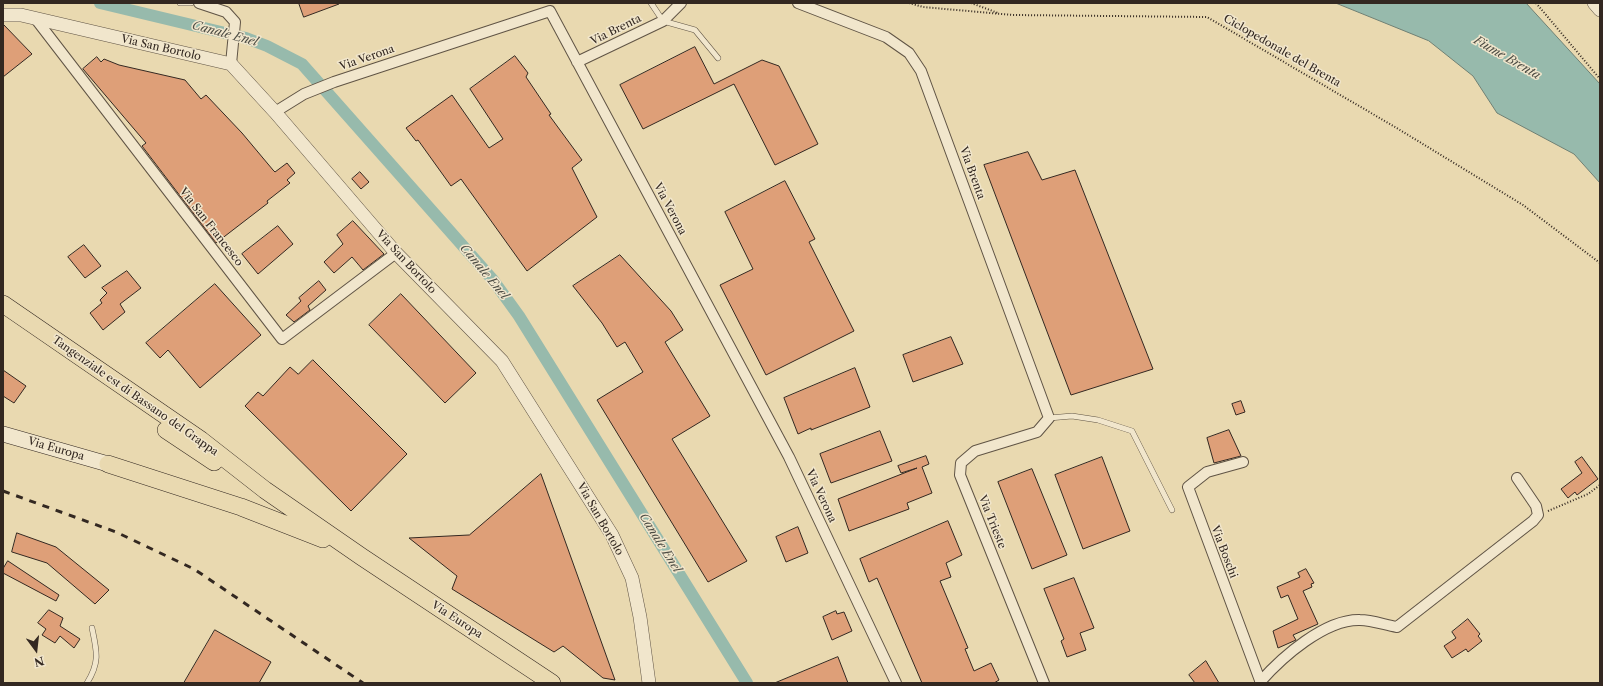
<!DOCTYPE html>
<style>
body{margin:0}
#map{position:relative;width:1603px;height:686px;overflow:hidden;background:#e9d9b0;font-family:"Libre Caslon Text",serif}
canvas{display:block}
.frame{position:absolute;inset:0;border:4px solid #332821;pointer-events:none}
.north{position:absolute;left:16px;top:630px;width:40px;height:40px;-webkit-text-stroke:3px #f1e6cc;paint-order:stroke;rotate:165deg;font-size:11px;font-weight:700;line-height:16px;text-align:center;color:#332821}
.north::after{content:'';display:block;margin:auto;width:14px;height:18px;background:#332821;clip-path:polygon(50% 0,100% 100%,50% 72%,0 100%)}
</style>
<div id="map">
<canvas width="1603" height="686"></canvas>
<div class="frame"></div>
<div class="north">N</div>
</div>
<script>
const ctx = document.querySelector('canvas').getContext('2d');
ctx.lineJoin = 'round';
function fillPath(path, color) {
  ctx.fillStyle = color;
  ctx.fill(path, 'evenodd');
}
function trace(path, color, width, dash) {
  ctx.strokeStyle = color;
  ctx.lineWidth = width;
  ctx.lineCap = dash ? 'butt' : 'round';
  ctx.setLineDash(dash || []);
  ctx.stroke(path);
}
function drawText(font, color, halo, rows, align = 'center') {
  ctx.font = font + ' "Libre Caslon Text",serif';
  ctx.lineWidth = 3;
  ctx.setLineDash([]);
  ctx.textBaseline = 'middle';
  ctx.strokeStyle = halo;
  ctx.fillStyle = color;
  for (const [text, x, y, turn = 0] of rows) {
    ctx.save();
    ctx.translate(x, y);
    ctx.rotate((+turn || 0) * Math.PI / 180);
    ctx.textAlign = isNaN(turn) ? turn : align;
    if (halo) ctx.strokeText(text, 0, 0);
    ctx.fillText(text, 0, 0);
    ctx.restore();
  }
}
const water = new Path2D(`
 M1336,3H1526L1600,84V183L1574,154L1497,113L1473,76L1429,41Z`);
fillPath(water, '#97baac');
trace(water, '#6f8074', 1);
trace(new Path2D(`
 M100,3L246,38L267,46L302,64L493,280L519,316L747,683`), '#97baac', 12);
const building = new Path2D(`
 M299,3H339V4L304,17Z
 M3,24L32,54L3,77Z
 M695,47L714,84L762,60L779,66L818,144L775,165L734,84L643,129L620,85Z
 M515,56L528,73L526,77L551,114L549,115L582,160L572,168L597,217L527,271L461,179L451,186L418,140L416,141L406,128L452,95L489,148L503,139L470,89Z
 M97,57L101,62L104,59L119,65L185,80L201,99L206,95L242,133L273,170L275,172L287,163L295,173L287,180L290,183L267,201L268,203L216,243L142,146L146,143L83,69Z
 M1028,152L1042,180L1075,170L1153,369L1071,395L984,165Z
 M360,172L369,182L361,189L352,179Z
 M785,181L815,239L809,242L854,331L766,375L720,285L753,269L725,212Z
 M353,221L384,254L363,270L352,257L334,273L324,262L343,244L337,235Z
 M278,226L293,244L258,274L242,254Z
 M84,245L101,266L85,278L68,257Z
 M620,255L671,311L683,330L665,342L710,416L672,439L747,561L708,582L597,400L643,372L625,342L617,347L602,323L573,286Z
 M127,271L141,288L120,304L125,312L103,330L90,313L102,303L100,300L107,293L102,288Z
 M319,281L326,290L308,306L310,310L294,322L286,315L301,301L299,298Z
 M215,284L261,335L200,388L168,350L160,358L146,343Z
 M401,294L476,373L445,403L369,325Z
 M951,337L963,364L913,382L903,355Z
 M313,360L407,454L351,511L245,406L258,392L263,396L290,367L298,374Z
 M855,368L870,407L811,430V428L798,434L784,398Z
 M3,370L26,386L14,403L3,396Z
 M1241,401L1245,412L1236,415L1232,404Z
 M1229,430L1241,456L1214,463L1207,438Z
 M880,431L892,461L831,483L820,454Z
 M926,456L929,464L922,467L932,493L907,503L909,509L849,531L838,499L917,468L901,473L898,466Z
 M1102,457L1130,531L1083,549L1055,475Z
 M1582,457L1598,479L1577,495L1575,492L1568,498L1561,489L1582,473L1575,462Z
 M1032,469L1067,555L1032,569L998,482Z
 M541,474L615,680L603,678L563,646L554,652L452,589L457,576L409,538L469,535Z
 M948,521L962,555L946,563L951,577L940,581L968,648L965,649L974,671L991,663L999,680L994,683H922L877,578L869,582L860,559Z
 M798,527L808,553L786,562L776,537Z
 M17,533L56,547L109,590L95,604L47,563L12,552Z
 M8,561L59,595L56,601L3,573V569Z
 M1306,569L1314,583L1311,584L1312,587L1303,591L1318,624L1293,635L1296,640L1278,648L1273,631L1298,619L1288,595L1281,598L1277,587L1300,577L1298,573Z
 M1074,578L1094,628L1080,633L1086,650L1067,657L1061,641L1064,639L1044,589Z
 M49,610L63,618L60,626L80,639L74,648L60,636L55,643L42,635L46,629L38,623Z
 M836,611L837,614L844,612L852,631L832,640L823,617Z
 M1468,619L1480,634L1478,636L1482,641L1468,652L1466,649L1452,658L1444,646L1456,638L1452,632Z
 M215,630L271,662L259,683H184Z
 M838,657L848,683H775Z
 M1206,661L1219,683H1195L1189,675Z`);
fillPath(building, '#de9f78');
trace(building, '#332821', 1);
const service = new Path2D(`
 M180,3H191
 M651,3L663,21L695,30L718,58
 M1049,418L1072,416L1098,420L1132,431L1172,510
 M87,683C100,662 97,652 92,628`);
const minor = new Path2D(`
 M199,3L226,12L235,22L231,64
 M798,3L886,37L909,53L921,71L1049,418L1037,432L975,451L961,463L960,475L1044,683
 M35,18L282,339L396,253
 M577,62L663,21L681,3
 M275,112L304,94L334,82L550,11L789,457L896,683
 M1243,462L1207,472L1188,487L1261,683
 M1260,682C1282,657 1325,619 1360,620C1372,620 1385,625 1397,627L1533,521L1538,515L1536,506L1517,478`);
const tertiary = new Path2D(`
 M1594,3L1600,10
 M3,15H21L231,64L275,112L396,253L502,361L612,535L632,578L640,617L649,683`);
const secondary = new Path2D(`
 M3,434L108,464`);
const trunk = new Path2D(`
 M3,304L201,440L265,490L362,557L552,683
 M166,430L214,462
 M108,464L241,507L323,539`);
trace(service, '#605445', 6);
trace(minor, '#605445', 12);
trace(tertiary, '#605445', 14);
trace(secondary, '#332821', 16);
trace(trunk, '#332821', 18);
trace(new Path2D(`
 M909,3L923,7L1013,15L1207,17L1395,127L1523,205L1600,263
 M971,3L998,13
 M1536,3L1600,79
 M1548,511L1588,494L1600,485`), '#332821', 2, [1, 2]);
trace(service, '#f1e6cc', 5);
trace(minor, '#f1e6cc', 10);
trace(tertiary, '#f1e6cc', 13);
trace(secondary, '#f1e6cc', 15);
trace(trunk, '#e9d9b0', 17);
trace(new Path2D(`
 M3,491L116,532L194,569L363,683`), '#332821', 3, [7, 7]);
drawText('11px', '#332821', '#f1e6cc', [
 ["Via Brenta",616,30,-26],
 ["Via San Bortolo",161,48,13],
 ["Ciclopedonale del Brenta",1282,51,30],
 ["Via Verona",367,58,-19],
 ["Via Brenta",972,173,70],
 ["Via Verona",670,209,62],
 ["Via San Francesco",211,227,52],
 ["Via San Bortolo",406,262,47],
 ["Tangenziale est di Bassano del Grappa",135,396,35],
 ["Via Europa",56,449,16],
 ["Via Verona",821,496,65],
 ["Via San Bortolo",600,519,60],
 ["Via Trieste",992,522,68],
 ["Via Boschi",1224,552,69],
 ["Via Europa",457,620,33]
]);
drawText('italic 12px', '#4c4c44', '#f1e6cc', [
 ["Canale Enel",225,34,15],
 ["Fiume Brenta",1507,58,30],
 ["Canale Enel",484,272,50],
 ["Canale Enel",660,543,58]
]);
</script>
